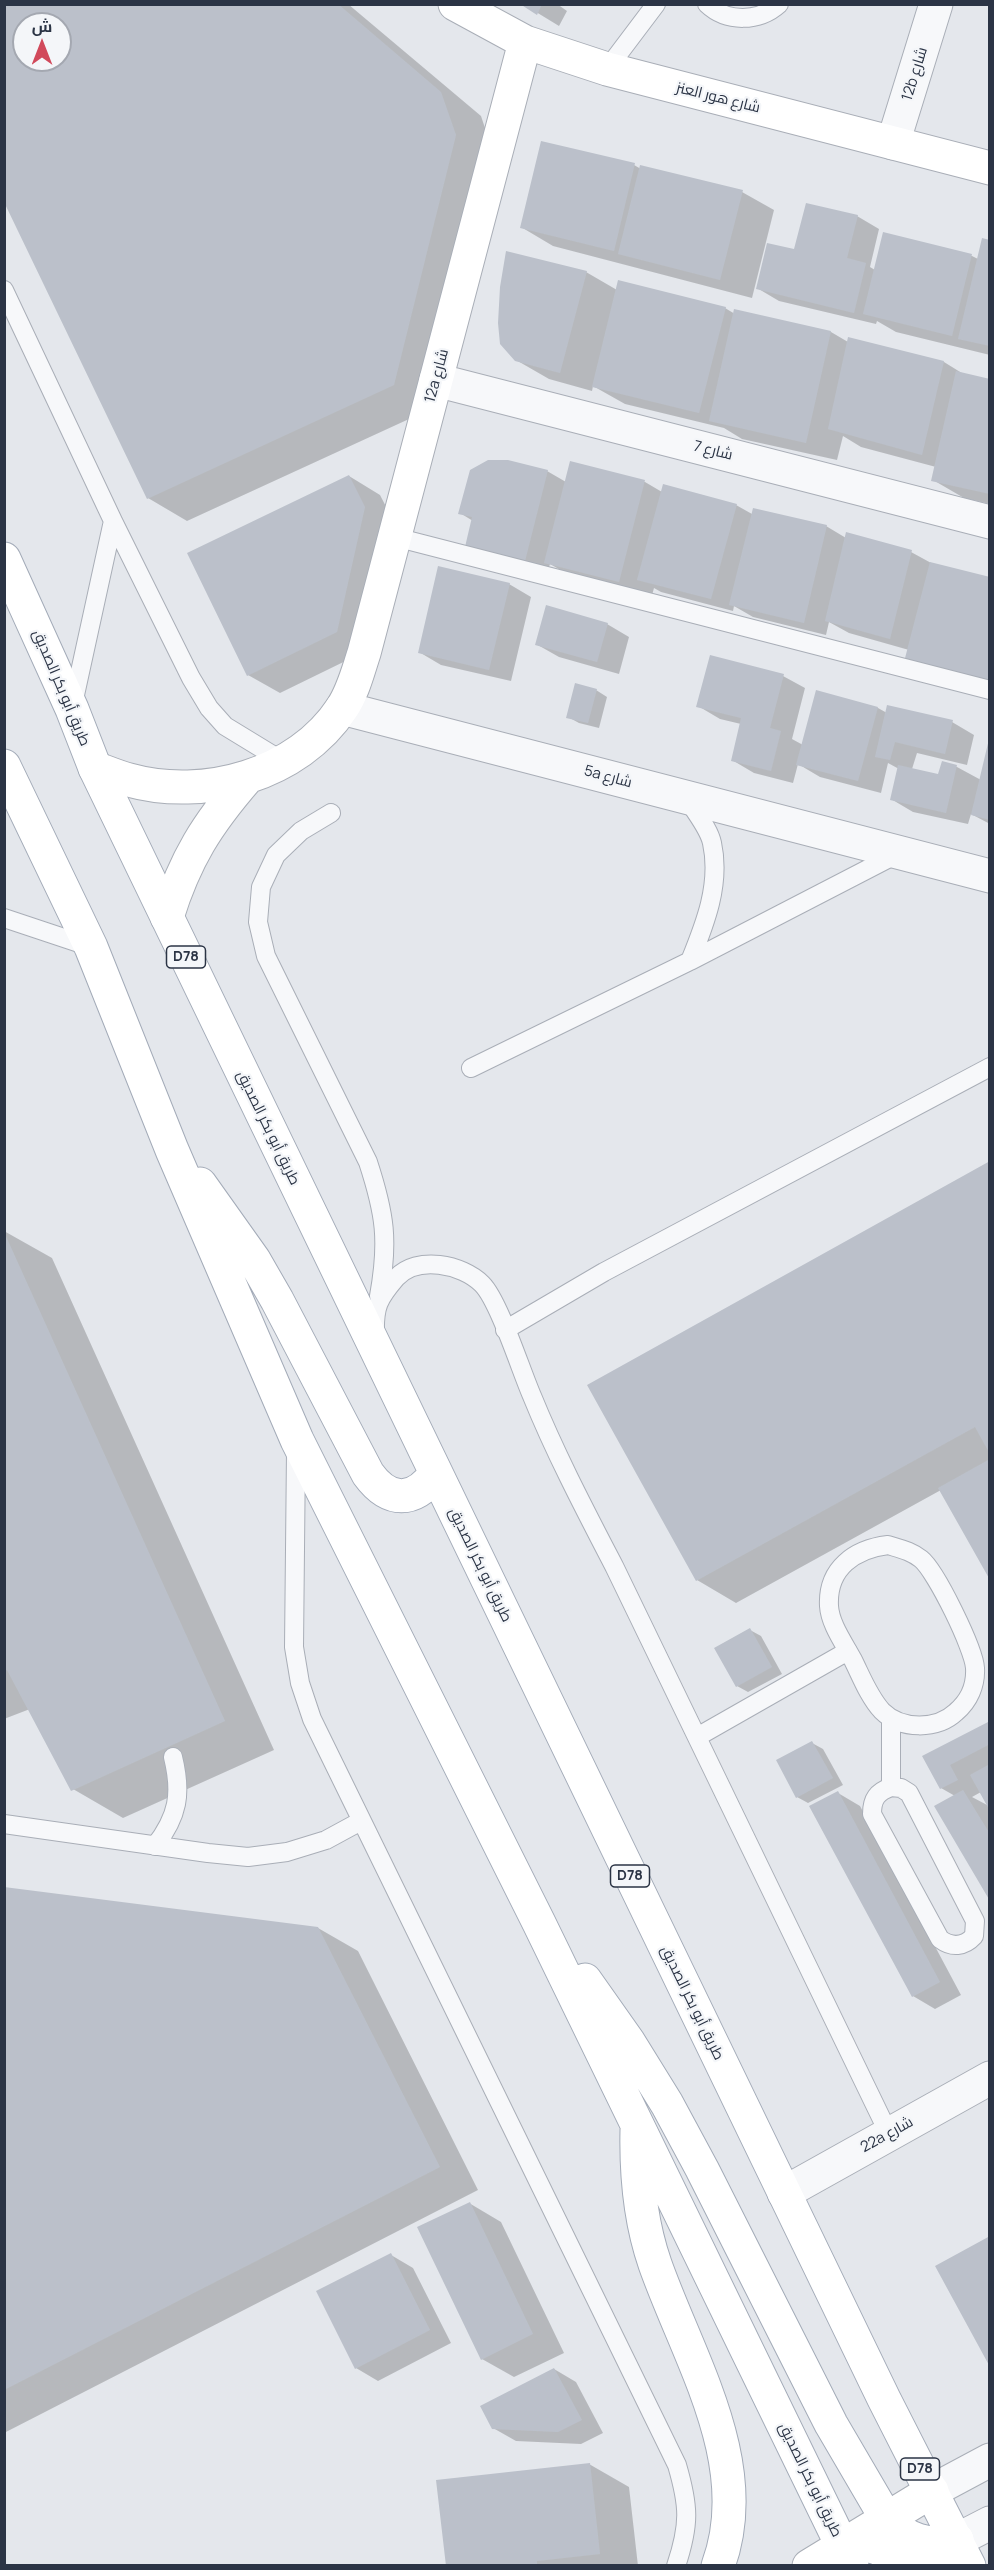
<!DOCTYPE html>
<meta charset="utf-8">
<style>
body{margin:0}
#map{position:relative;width:994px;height:2570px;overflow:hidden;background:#e4e7ec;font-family:Manrope,Cairo,sans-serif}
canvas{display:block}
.frame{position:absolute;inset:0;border:6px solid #2b3445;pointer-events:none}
.north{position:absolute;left:12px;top:12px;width:60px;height:60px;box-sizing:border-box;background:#f4f6f9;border:2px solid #a4a8b1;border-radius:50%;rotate:0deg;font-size:16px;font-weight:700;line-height:24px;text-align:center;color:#2b3445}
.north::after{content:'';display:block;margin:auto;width:21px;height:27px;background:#d1495b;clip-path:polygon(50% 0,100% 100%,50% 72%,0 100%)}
</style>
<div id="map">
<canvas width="994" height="2570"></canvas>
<div class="frame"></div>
<div class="north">ش</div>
</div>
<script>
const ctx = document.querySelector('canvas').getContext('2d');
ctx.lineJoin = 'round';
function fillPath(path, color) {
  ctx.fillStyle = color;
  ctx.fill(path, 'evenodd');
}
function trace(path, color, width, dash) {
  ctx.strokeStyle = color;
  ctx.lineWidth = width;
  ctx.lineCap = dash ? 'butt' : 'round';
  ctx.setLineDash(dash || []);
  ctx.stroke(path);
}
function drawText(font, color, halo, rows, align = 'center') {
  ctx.font = font + ' Manrope,Cairo,sans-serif';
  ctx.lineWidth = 4.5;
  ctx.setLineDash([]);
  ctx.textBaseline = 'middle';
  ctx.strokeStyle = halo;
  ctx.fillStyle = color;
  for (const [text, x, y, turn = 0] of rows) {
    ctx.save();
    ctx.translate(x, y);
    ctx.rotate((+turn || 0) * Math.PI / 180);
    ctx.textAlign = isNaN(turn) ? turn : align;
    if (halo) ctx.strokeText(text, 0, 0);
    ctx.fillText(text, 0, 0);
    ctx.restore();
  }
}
fillPath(new Path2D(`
 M4,4H348L481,116L495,158L433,408L187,521L148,498ZM24,24H60V60H24Z
 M523,4H557L567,11L559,26Z
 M634,165L641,169L742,192L774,210L752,298L553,246L521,227Z
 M857,216L879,229L870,267L875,270L884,234L972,256L978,259L990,241V355L896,332L877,321L876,324L779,301L757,288L796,251Z
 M586,272L617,290L725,308L735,314V311L831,332L848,342L944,362L965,375L990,380V504L964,498L933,480L936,467L861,447L843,436L837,460L742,439L724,428L625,404L593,386L592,391L549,379L516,360Z
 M571,463L645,482L662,492L736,505L752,514L826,526L846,538L911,552L933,564L990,579V693L909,650L849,633L829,622L826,635L753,617L734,606L733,611L661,592L654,588L651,599L578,580L550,564L547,573L489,559L473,521L460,513L547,471L566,482Z
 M349,476L380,495L396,526L368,650L280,693L248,675Z
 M509,584L531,597L511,681L441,665L419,652Z
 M607,624L629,637L619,674L559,657L536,644Z
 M783,676L805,688L792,739L803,745L817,692L878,708L887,713L952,722L974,735L967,765L917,753L912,769L940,776L943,763L957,767L981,780L990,742V824L971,814L968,824L913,812L891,799L899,769L888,763L881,793L820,777L798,764L793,783L754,773L732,760L741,724L720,719L698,706Z
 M596,690L607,697L599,728L579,723L568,717Z
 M990,1162V1577L941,1490L736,1603L697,1580Z
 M4,1231L52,1258L274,1750L123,1818L73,1789L30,1709L4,1719Z
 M750,1630L761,1636L782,1674L748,1692L737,1686Z
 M990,1722V1898L955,1796L941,1788L924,1757ZM981,1792L989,1806L972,1797Z
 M812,1743L823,1749L843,1785L808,1803L797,1797Z
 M838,1793L860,1806L961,1995L935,2009L913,1996Z
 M4,1889L318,1928L358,1951L478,2190L4,2433Z
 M469,2203L501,2222L564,2353L514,2377L482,2359Z
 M391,2255L413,2268L451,2343L378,2381L356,2368Z
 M554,2369L576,2382L603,2433L581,2444L516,2441L493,2428Z
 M589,2464L629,2487L638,2566H447Z`), '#0003');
fillPath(new Path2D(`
 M4,4H338L441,92L456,135L394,385L147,499L4,202ZM24,24H60V60H24Z
 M520,4H542L537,15Z
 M541,141L635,163L614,251L520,228Z
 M640,165L743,190L720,280L618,254Z
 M806,203L858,215L847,258L866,263L854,313L756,289L767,243L794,249Z
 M883,232L972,254L952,336L863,314Z
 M982,238L990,240V346L958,339Z
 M506,251L587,271L560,373L515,361L500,344L498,323L500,287Z
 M618,280L726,307L699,413L592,387Z
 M734,309L831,331L806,443L709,421Z
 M848,337L944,361L922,455L828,429Z
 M956,371L990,379V494L931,481Z
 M488,460H508L548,470L525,561L465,547L472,517L458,514L470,470Z
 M570,461L645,480L619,582L544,563Z
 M349,475L365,507L337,632L247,676L187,553Z
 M663,484L737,504L711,599L637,580Z
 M753,508L827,525L804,623L729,605Z
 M846,532L912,550L890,639L825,621Z
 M930,562L990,577L989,683L904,662Z
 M438,566L510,583L489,670L418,653Z
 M546,605L608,623L597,662L535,645Z
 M710,655L784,674L770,728L781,731L771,771L731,761L741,718L696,707Z
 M575,683L597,689L588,723L566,718Z
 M816,690L878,707L858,781L796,765Z
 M887,705L953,720L945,754L895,742L890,760L875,757Z
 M989,739H990V820L971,815Z
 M942,761L957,765L946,813L890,800L898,765L938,774Z
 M990,1161V1454L975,1427L696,1581L587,1385Z
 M4,1232L225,1721L71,1791L7,1670L4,1671Z
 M990,1459V1580L938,1488Z
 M750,1628L772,1667L736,1687L714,1648Z
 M990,1721V1744L950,1765L958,1780L940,1789L922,1756Z
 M812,1741L833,1778L796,1798L776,1760Z
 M990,1764V1811L970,1775Z
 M963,1790L990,1834V1901L934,1806Z
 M838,1791L940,1982L912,1997L809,1806Z
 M4,1887L318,1927L440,2167L4,2390Z
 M470,2202L533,2334L481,2360L417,2227Z
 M990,2236V2367L935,2266Z
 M391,2253L430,2330L355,2369L316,2291Z
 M554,2368L582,2420L558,2432L492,2429L480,2406Z
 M590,2463L600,2554L537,2561V2566H446L436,2480Z`), '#bbc0ca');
const lane = new Path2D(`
 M707,4C727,23 759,22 779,4
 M607,69L656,4
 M4,290L113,521L191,678L209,708L225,726L284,762
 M395,537L990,690
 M73,704L113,521
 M687,798C694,811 709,828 712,843C721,884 705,924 690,961
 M331,813L301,831L276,855L261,887L258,922L266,956L368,1162C385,1214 389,1241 379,1296
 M4,918L91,947
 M471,1068L690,961L897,854
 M505,1330L604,1272L990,1067
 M375,1335C374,1307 378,1299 396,1278C417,1255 462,1264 482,1284C499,1301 521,1371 532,1396C556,1455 586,1512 615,1568L889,2134
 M296,1451L294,1647L300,1683L312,1719L677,2465C689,2506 690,2524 676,2566
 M888,1545C901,1549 911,1551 921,1559C936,1571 974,1649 975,1668C976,1685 969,1701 956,1712C937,1730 901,1730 882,1711C869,1697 861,1676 853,1660C844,1643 830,1624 829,1606C827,1568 855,1549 888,1545Z
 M891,1718V1787
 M697,1737L848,1651
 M891,1787L901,1788L909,1793L975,1921L974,1936C964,1947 952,1948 940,1939L872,1814C872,1799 877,1792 891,1787Z
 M4,1824L208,1853L248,1857L287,1852L326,1840L361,1821
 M155,1846C178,1816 182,1794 173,1757`);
const street = new Path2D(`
 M893,143L936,4
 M436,380L990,522
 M342,708L990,876
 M784,2193L990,2078
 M932,2491L990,2460
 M957,2540L990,2523`);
const secondary = new Path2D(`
 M455,4L525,42L607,69L990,168
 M95,768C106,772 118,777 129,780C204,801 298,775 342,708C353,692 358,671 364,653L525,42
 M167,917C185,859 207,824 247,778
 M809,2566L932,2491
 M916,2566L957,2540`);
const primary = new Path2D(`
 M4,559L72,709L95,768L884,2399L969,2566
 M4,766L91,947L172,1150L297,1440L539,1923L852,2566
 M200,1184L254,1260L277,1300L368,1474C389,1503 414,1503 435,1474
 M585,1980L628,2041L667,2104L702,2169L831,2424L886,2518C906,2540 928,2548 957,2540
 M637,2130C636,2175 640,2221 655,2264C688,2358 756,2464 718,2566
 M842,2546C864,2542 886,2546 900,2566`);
trace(lane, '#a9aeb7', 20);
trace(street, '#a9aeb7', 35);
trace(secondary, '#a9aeb7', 35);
trace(primary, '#a3abb8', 35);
trace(lane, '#f7f8fa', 18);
trace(street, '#f7f8fa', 33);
trace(secondary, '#fff', 33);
trace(primary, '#fff', 33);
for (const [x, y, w] of [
 [186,957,39],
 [630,1876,39],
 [920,2469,39]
]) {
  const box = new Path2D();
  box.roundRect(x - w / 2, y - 11, w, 22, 4.5);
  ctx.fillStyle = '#f4f6f9';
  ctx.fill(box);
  trace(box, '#2b3445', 1.5);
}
drawText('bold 14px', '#2b3445', null, [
 ["D78",186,957],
 ["D78",630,1876],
 ["D78",920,2469]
]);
drawText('15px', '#2b3445', '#f4f6f9', [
 ["12b شارع",915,74,-73],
 ["شارع هور العنز",718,98,14],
 ["12a شارع",437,376,-75],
 ["شارع 7",713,451,14],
 ["طريق أبو بكر الصديق",61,688,67],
 ["5a شارع",608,777,15],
 ["طريق أبو بكر الصديق",268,1128,64],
 ["طريق أبو بكر الصديق",480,1565,64],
 ["طريق أبو بكر الصديق",692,2003,64],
 ["22a شارع",887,2135,-29],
 ["طريق أبو بكر الصديق",810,2480,64]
]);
</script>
